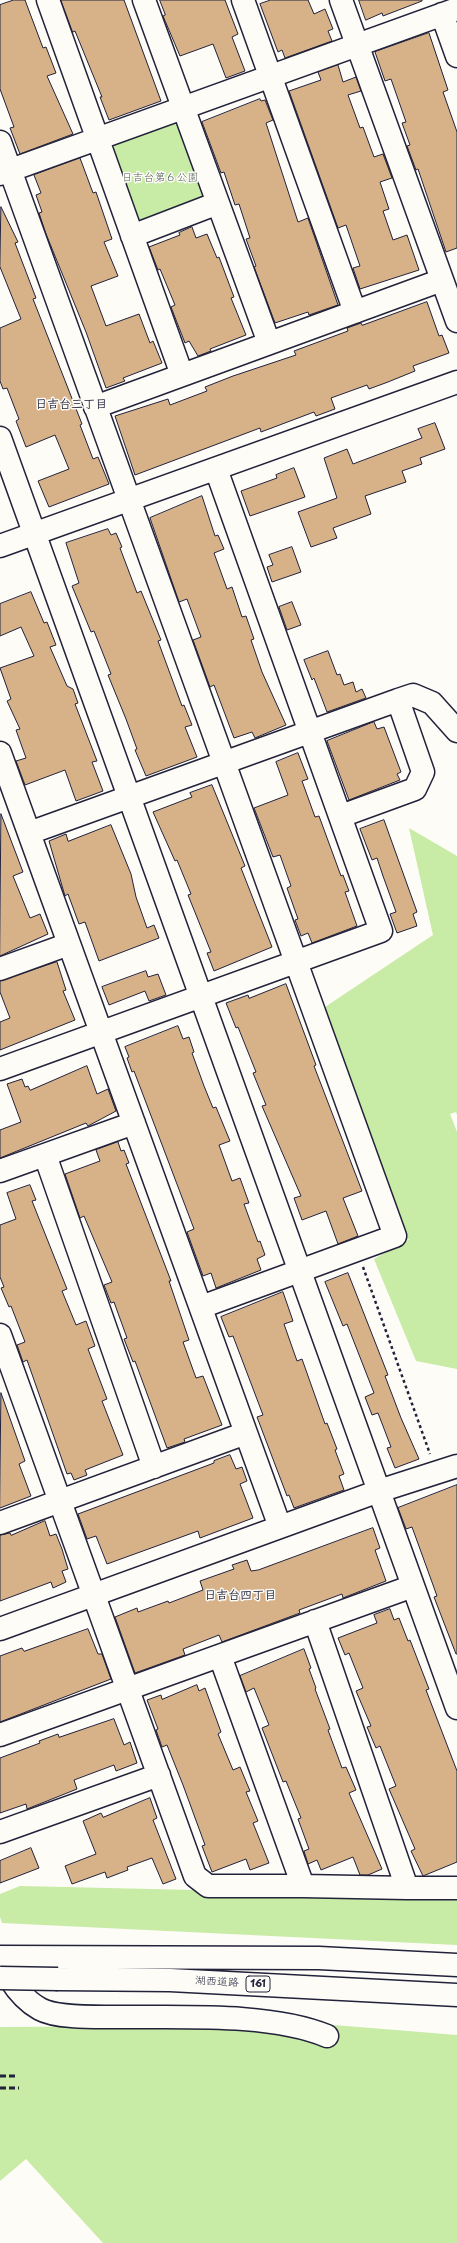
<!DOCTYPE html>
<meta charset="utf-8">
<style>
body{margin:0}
canvas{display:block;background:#fdfcf7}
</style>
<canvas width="457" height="2243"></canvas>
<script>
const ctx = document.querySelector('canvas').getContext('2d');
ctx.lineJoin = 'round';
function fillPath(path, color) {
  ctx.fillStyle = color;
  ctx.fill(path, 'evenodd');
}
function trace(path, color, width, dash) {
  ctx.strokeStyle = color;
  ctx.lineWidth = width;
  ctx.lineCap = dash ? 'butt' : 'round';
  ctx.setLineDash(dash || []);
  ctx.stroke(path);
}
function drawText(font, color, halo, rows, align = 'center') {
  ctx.font = font + ' "Playpen Sans","Klee One",sans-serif';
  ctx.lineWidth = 3;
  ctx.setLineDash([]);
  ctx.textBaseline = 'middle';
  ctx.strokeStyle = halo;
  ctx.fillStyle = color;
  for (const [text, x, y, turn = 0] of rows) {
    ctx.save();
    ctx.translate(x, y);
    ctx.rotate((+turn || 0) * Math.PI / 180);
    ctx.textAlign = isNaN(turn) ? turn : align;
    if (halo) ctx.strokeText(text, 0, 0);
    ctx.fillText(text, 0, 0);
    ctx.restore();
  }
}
fillPath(new Path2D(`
 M168,121L182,127L210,203L137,228L110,154L117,140Z
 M409,828L457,856V1115L456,1112L450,1114L457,1132V1369L416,1361L374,1259L410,1239L405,1240L322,1009L433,935Z
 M20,1886L457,1896V1945L2,1923L0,1917V1894Z
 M334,2025L457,2035V2243H103L26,2159L0,2181V2027Z`), '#c8eba5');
const building = new Path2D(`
 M14,0H25L43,48L46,47L56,73L47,76L73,134L20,154L10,128L14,127L0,89V5Z
 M61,0H124L161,101L109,120L100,97H102L75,31L73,32Z
 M160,0H225L238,34L232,37L245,71L226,78L213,44L180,56L163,16L165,15Z
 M271,0H308L314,14L325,9L333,29L328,31L332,41L285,58L282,50L278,52L260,4Z
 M359,0H422V1L383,16L382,13L366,20Z
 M429,33L448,90L443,92L457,132V248L446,252L418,169L416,170L407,146L410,145L402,123L406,122L391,79L385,81L375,52Z
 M338,65L343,82L356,77L361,91L348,95L360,128L363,127L374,157L383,154L392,178L380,182L389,209L383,211L393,240L407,235L419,270L360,289L353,268L360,266L346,225L338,228L289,91L321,80L318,72Z
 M260,99L261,101L265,100L273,120L266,123L298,222L308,218L338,305L309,315L308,312L275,323L254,267L256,266L246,239L250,238L239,204L235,205L224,172L221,173L202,122Z
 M80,158L93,193L96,192L112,239L104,242L118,276L91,286L106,326L139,314L150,343L153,341L162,363L123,378L125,381L106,388L86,332L46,234L39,213L42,212L36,195L41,193L34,175Z
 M1,207L18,242L15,243L36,298L33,299L82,424L80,425L93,459L98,457L109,484L49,507L38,481L69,469L55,435L26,447L16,421L19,419L7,388L3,389L0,381V328L21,319L0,267Z
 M192,227L196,238L207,234L217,258L219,257L234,297L231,298L246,335L210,349L211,351L198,356L189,341L185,343L171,307L175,305L160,269L158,270L149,247L180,235L179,233Z
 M427,302L439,336L442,335L449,353L413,366L415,371L388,382L369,389L367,385L331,398L335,409L316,416L314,412L261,432L260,428L135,475L115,416L168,399L170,405L207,391L205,387L233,376L296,355L294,351L348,331L347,328L361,323L362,325Z
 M435,423L445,449L420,458L422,464L402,471L406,482L365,496L371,514L333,528L337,538L311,547L298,512L337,498L324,458L347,449L353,464L422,438L418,429Z
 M294,468L305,497L250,516L241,491L277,478L276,475Z
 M202,496L215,536L218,535L224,549L214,553L227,589L232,587L242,617L246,616L254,639L251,640L262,672L286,725L255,738L252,732L234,738L214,685L210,687L193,640L201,637L187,599L179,602L150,518Z
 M108,529L111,535L116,533L122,547L120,548L137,593L141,591L161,640L158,641L182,706L184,705L192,725L185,727L197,757L146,776L135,750L137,749L126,719L108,675L111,674L100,646L94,631L91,632L72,586L79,583L66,543Z
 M292,547L301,572L272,582L267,567L273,565L269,555Z
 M31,592L44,623L47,622L56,645L50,647L67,686L73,689L78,703L75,704L97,761L92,762L103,791L76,801L65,770L25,785L16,761L26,758L16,730L20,729L7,701L11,699L0,668L34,656L21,627L0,636V604Z
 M292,602L301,625L287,630L279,607Z
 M328,651L337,675L340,674L344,685L353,682L356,692L362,689L366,698L327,712L314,678L312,680L304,660Z
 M374,722L377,729L384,727L401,772L397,774L400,780L349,800L327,741Z
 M298,753L308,779L302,781L315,817L319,816L341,876L343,875L349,891L345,892L357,926L312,943L308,933L301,936L295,920L298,919L287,888L291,886L280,855L273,857L254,808L288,795L276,762Z
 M212,785L245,866L241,868L272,947L214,971L207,953L211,952L188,895L191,894L177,860L175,861L153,812L192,797L190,793Z
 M1,814L23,872L13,876L30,918L40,914L48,934L0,956Z
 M384,820L417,912L413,914L417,926L397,933L390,914L396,912L383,876L377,858L372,860L360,829Z
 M111,825L131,874L136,897L147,928L154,925L159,938L99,961L85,922L79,924L68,894L65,896L49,841L66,834L68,841Z
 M57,962L66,990L63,991L75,1020L0,1050V1022L10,1018L0,992V981Z
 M146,971L148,977L158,974L166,995L149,1001L145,991L109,1005L102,987Z
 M286,984L316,1065L314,1066L362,1191L343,1198L358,1236L338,1244L326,1211L302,1220L294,1198L301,1196L262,1106L266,1105L253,1073L256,1072L238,1027L236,1028L226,1003L248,995L249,998Z
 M178,1026L183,1039L189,1037L194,1052L192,1053L204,1086L213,1108L216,1107L230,1141L219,1145L232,1181L240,1178L249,1203L244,1204L258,1242L260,1241L265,1255L257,1259L261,1270L216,1288L211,1273L203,1276L187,1232L194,1229L134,1071L132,1072L127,1058L129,1057L125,1047Z
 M87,1066L97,1094L108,1089L116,1111L88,1126L86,1123L0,1158V1130L21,1122L7,1084L22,1079L25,1087L28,1086L30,1090Z
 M118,1142L121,1151L124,1150L129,1163L126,1164L171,1281H169L189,1340L183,1342L196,1378L203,1376L222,1425L184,1439L185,1442L167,1448L135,1361L133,1362L124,1339L127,1338L114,1302L111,1303L104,1285L112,1282L84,1216L80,1218L65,1174L100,1161L96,1150Z
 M30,1185L36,1200L32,1201L67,1289L62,1291L76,1325L86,1321L95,1346L88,1349L107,1399L102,1401L123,1455L85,1470L87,1475L74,1480L71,1473L67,1474L27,1360L23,1362L17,1345L25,1342L11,1306L9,1307L1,1288L4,1287L0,1277V1225L16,1219L7,1193Z
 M348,1273L388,1375L385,1376L401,1418L419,1459L395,1468L387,1448L391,1447L378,1413L372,1415L365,1397L374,1393L347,1324L343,1326L325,1282Z
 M283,1292L293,1321L284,1324L297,1361L302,1359L325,1424L327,1423L337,1449L335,1450L344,1474L339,1476L344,1490L294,1508L289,1495L287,1496L257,1417L263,1415L233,1336L229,1337L221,1317Z
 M1,1393L25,1461L19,1464L31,1496L0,1508Z
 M230,1455L236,1469L242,1467L247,1481L240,1484L253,1518L200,1538L198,1531L107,1564L96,1536L87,1539L78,1514L214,1463V1461Z
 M457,1485V1654H456L434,1597L437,1596L412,1527L406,1529L398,1508Z
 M45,1521L50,1536L56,1534L62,1549L68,1569L62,1571L66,1582L53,1588L51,1582L0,1601V1535L10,1533L11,1535Z
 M373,1528L380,1548L375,1550L386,1581L343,1598L342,1594L299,1610L300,1613L222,1642L219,1635L183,1649L185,1655L135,1673L115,1617L137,1608L138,1612L168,1601L169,1603L203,1590L200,1581L234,1569L232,1565L247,1560L251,1571L258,1570Z
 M390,1609L394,1620L399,1618L408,1641L410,1640L429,1689L426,1690L457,1771V1862L423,1876L411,1851L415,1849L389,1789L396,1786L380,1746L376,1748L367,1727L371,1726L356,1691L363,1688L349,1653L345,1655L338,1638L377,1623L374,1615Z
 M88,1629L98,1654H102L111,1679L0,1722V1656L22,1648L24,1651Z
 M304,1649L311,1668L309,1669L316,1688L315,1689L330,1729L328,1730L342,1768L346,1767L356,1790L349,1793L382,1869L368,1875H360L353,1857L321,1870L317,1860L308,1864L304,1851L309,1849L298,1819L301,1818L286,1781L283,1782L262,1728L269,1725L254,1688L246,1692L240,1676Z
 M197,1685L199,1691L205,1688L221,1732L218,1734L233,1770L240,1767L250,1791L246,1792L258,1821L253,1823L269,1863L250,1870L246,1859L212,1872L202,1846L205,1845L183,1785L167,1745L162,1747L156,1730L158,1729L147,1700L161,1695L162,1699Z
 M114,1719L124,1745L130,1742L137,1763L116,1771L114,1765L74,1780L77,1789L27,1809L26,1804L0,1813V1758L40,1743L39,1741L58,1734L59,1737Z
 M150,1798L157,1818L153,1820L176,1879L163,1884L152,1858L127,1867L128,1870L107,1878L105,1872L72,1884L65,1866L96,1854L83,1821L101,1813L103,1817Z
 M31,1848L39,1868L0,1883V1861Z`);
fillPath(building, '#d7b188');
trace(building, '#22223b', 1);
const minor = new Path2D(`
 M48,0L182,375
 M144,0L269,343
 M243,0L355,312
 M341,0L457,321
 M442,14L457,56
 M0,142L395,1236L201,1307
 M0,174L457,9
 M132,236L218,203
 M95,407L442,280
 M0,438L457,1708
 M0,546L457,382
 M398,700L413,695L432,703L457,731
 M0,753L280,1527
 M29,833L398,700L423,772L415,789L341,816
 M0,969L69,944
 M0,1069L381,931L216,469
 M45,1155L154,1467
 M0,1171L134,1123
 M0,1335L195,1876L208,1886H303
 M0,1523L246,1433
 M315,1621L407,1888H457
 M0,1629L379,1491L457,1466
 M220,1656L303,1886L407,1888
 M0,1735L413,1586
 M0,1832L159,1775
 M2,1964C10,1981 22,1999 40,2009C56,2018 94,2017 113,2017C177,2018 269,2012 327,2036`);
const highway = new Path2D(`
 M0,1957L319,1958L457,1965
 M58,1979L170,1980L457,1995`);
trace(minor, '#22223b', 25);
trace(highway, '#22223b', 25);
trace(new Path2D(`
 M363,1267L430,1454`), '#22223b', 2.5, [3, 3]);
trace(minor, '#fdfcf7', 22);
trace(highway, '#fdfcf7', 22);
trace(new Path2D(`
 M0,2076H18
 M0,2088H19`), '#22223b', 3, [6, 3]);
const highwayBridge = new Path2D(`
 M0,1978L58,1979`);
trace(highwayBridge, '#22223b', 25, []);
trace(highwayBridge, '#fdfcf7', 22);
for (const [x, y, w] of [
 [258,1984,24]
]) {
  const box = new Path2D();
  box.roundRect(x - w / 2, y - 8, w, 16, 3);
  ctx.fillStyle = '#fdfcf7';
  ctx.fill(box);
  trace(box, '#22223b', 1);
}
drawText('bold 10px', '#22223b', null, [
 ["161",258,1984]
]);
drawText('11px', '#545e5b', '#fdfcf7', [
 ["日吉台第６公園",160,178]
]);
drawText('11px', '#22223b', '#fdfcf7', [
 ["湖西道路",217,1982,3]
]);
drawText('bold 12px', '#22223b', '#fdfcf7', [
 ["日吉台三丁目",71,405],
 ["日吉台四丁目",240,1596]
]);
</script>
